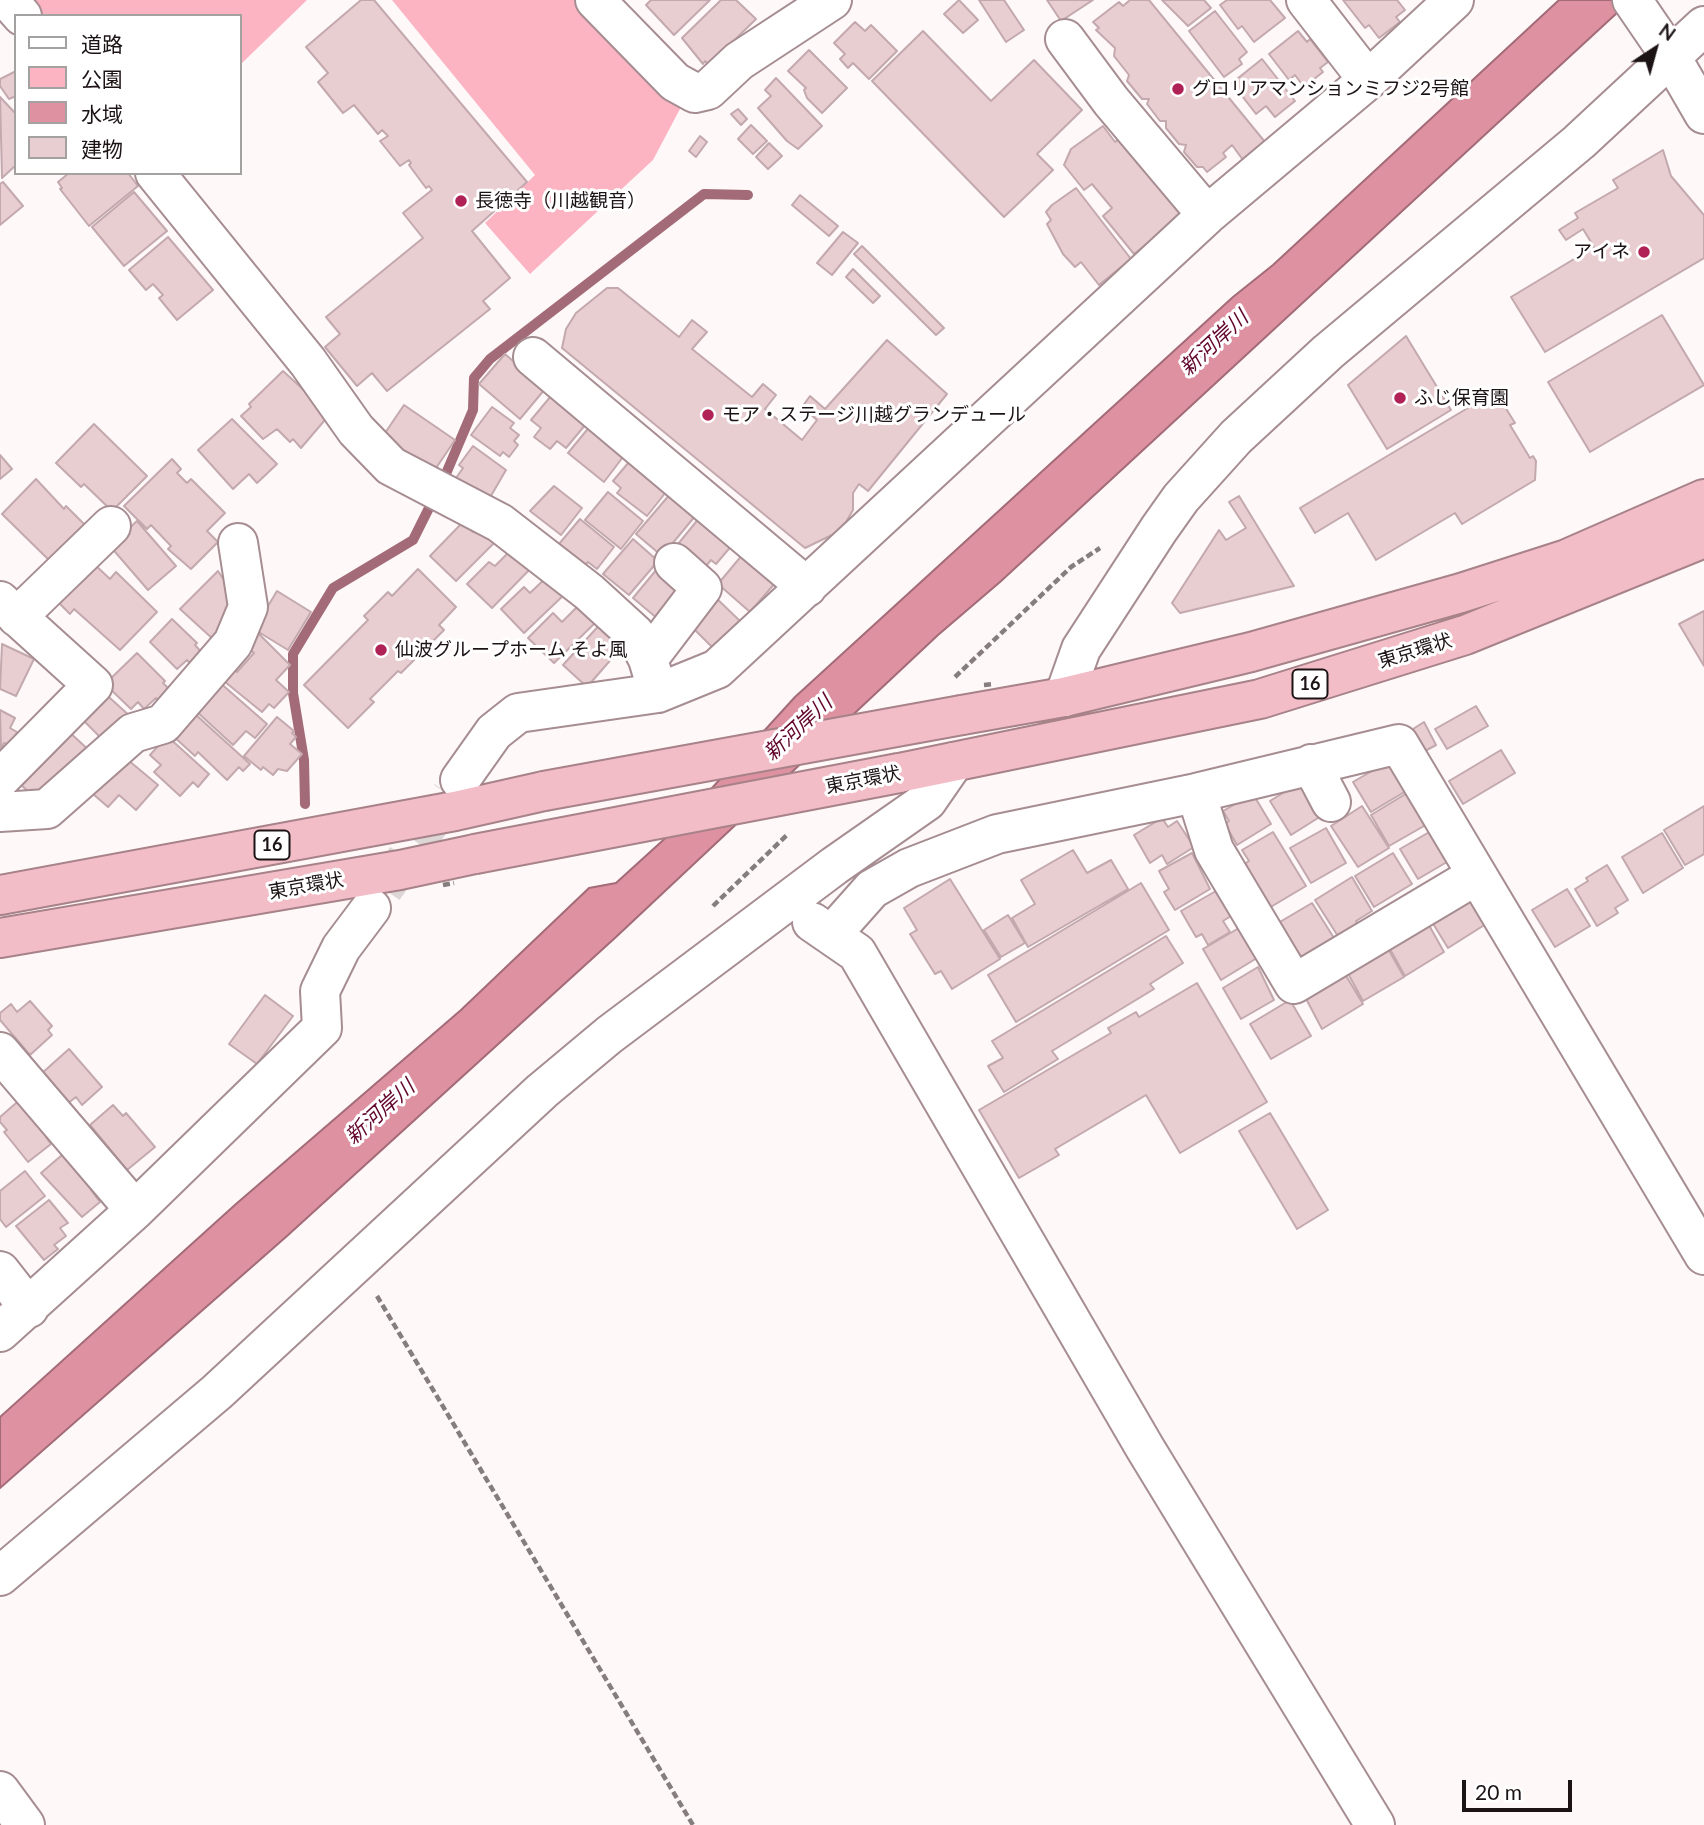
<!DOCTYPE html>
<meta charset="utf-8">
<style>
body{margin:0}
#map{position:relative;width:1704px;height:1825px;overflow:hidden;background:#fef8f9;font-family:Lato,"Noto Sans JP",sans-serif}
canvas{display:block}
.legend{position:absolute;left:14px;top:14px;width:228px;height:161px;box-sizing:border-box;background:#fff;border:2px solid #a4a1a1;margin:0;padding:9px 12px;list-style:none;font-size:21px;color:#1c1315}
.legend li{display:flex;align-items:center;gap:14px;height:35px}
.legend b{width:35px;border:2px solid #a4a1a1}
.north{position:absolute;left:1620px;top:14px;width:70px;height:70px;-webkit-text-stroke:5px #fff;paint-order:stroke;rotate:36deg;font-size:19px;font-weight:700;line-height:28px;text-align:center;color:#1c1315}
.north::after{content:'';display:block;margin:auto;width:24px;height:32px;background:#1c1315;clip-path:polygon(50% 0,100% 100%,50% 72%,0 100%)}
.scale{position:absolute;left:1462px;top:1780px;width:110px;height:32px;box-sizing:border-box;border:4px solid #1c1315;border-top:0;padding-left:9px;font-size:21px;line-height:24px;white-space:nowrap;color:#1c1315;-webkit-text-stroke:5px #fff;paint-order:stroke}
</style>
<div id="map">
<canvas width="1704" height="1825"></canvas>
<ul class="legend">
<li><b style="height:9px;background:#fff"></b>道路</li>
<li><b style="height:19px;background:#fcb4c3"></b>公園</li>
<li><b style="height:19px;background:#dd91a1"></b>水域</li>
<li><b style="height:19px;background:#e8cdd1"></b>建物</li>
</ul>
<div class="north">N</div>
<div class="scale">20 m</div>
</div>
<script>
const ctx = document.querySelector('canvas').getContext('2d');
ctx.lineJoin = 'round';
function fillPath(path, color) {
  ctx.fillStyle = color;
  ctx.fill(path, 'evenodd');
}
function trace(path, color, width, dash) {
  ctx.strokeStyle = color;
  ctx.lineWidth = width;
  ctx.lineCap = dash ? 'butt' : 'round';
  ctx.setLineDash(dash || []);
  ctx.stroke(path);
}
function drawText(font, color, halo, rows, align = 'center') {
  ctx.font = font + ' Lato,"Noto Sans JP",sans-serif';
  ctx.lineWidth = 6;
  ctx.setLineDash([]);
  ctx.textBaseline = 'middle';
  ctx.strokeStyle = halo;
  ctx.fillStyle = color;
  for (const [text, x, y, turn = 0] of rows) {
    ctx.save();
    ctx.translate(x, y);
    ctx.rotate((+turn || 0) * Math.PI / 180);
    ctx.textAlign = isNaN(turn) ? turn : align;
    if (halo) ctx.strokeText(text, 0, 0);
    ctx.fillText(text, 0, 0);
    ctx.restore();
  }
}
fillPath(new Path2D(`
 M26,0H307L240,65V16H38Z
 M392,0H577L681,107L653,160L530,274L485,223L535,175Z`), '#fcb4c3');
const water = new Path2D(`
 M1559,0H1631L1000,582L938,635L616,937L287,1236L0,1488V1417L236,1204L461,1010L589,888L616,883L671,833L795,697L1233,297L1273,265Z`);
fillPath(water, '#dd91a1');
trace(water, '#a36b77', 2);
trace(new Path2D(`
 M445,476L473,410L474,378L490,359L704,194L748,195
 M305,804L304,760L293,693V654L333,588L413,540L432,502`), '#a36b77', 10);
const building = new Path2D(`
 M361,0H374L527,182L472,231L510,278L483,301L490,309L387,391L372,373L357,386L325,347L340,334L326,317L423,238L403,213L432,190L429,186L426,188L409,165L411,163L409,160L400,166L380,141L388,136L382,130L378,134L354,105L343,113L318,82L328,73L306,47Z
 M651,0H710L674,35L646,5Z
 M721,0H736L756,19L709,65L705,61L703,64L682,38Z
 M959,0L978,20L963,33L944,14Z
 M979,0H1004L1024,30L1006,42Z
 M1047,0H1093L1061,21Z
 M1130,0H1149L1265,142L1243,160L1232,145L1223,153L1226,157L1207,172L1203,167H1197L1184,152L1186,145L1179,144L1166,128V121H1160L1147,104L1149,99H1142L1127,81L1129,75L1114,56L1115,48L1096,30L1099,28L1093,22L1119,2L1123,6Z
 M1162,0H1204L1211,8L1188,26Z
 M1227,0H1270L1285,18L1254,42L1242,26L1238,29L1220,5Z
 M1343,0H1397L1405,10L1396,17L1400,22L1379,38L1369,25L1365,28Z
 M1215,11L1247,52L1239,59L1242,64L1224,77L1189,31Z
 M855,22L865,31L871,25L897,51L869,79L853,63L848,68L840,59L845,54L834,43Z
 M923,31L991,101L1034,60L1082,110L1037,154L1053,170L1004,217L872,81Z
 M1298,31L1307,42L1310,39L1328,62L1320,68L1323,72L1304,87L1295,75L1289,80L1269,54Z
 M809,50L847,88L822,113L807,98L804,90L806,88L788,71Z
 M1262,59L1295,101L1275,117L1266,106L1256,114L1232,83Z
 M16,71V96L9,99L0,86V79Z
 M776,78L822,126L798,149L787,141L758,108L771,96L765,90Z
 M0,97L16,114V165L2,178Z
 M738,109L747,119L741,125L731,114Z
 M751,125L767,141L753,154L738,139Z
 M1103,126L1115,142L1119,139L1182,216L1134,254L1103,216L1112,208L1092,184L1084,190L1064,165L1071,149Z
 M700,136L707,142L696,157L689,151Z
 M769,143L782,156L768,169L756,157Z
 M1663,150L1671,176L1704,215V258L1545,352L1511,297L1594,247L1583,229L1566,240L1559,230L1578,218L1575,213L1618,188L1613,180Z
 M69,173H128L138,186L89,226L60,189L62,188L58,182Z
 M3,182L23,206L0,225V184Z
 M1076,188L1131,259L1099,285L1081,262L1075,267L1063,254L1047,224L1051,220L1046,212L1052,205Z
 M134,192L167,231L124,266L92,227Z
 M800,195L838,226L829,236L792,205Z
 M843,232L858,243L832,275L817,263Z
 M168,237L213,290L177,320L159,298L163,295L153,284L146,290L129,270Z
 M862,246L944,328L936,335L854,254Z
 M853,269L880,296L873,303L846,277Z
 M607,288H618L679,337L692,320L707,332L692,349L752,397L763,384L776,395L765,409L802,440L817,420L802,407L810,396L825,409L887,340L947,394L868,491L859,484L853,493V510L846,522L834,534L805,548L562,348L566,329L576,313Z
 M1662,315L1704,385L1590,452L1548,382Z
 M1406,336L1451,410L1387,449L1348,385Z
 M505,354L545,389L520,419L479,384Z
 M283,371L330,414L301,448L293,439L290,442L277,429L263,439L241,416L251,407L249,404Z
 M1493,393L1494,396L1497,394L1515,423L1510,425L1530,458L1533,456L1536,461L1535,480L1462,524L1455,513L1376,560L1348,513L1315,533L1300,508Z
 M551,396L586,424L566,448L557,441L550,449L534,437L541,428L531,420Z
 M404,405L455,440L434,471L383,436Z
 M492,407L514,423L510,428L519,435L514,441L518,445L509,457L503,452L500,456L471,435Z
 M232,419L277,464L257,483L249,474L233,489L198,450Z
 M94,424L147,476L112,511L84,484L81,487L56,463Z
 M591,425L626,453L604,482L568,453Z
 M473,446L506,470L488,501L456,478L463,468L459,465Z
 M0,455L12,469L0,479Z
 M172,459L181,469L177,473L187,483L191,479L225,513L207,531L218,542L191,569L168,549L171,546L151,525L147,529L124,506Z
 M629,462L666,492L647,516L617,493L621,488L613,481Z
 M36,479L64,509L66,506L92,532L53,564L2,514Z
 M554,486L582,508L561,535L530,511Z
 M608,492L643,521L621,549L585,520Z
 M671,493L696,515L662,556L636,534Z
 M1239,496L1294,586L1180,613L1172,603L1219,530L1226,540L1246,528L1229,502Z
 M700,517L733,544L716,564L711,560L702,571L674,549Z
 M580,519L614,547L597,569L588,562L585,565L559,544Z
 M137,521L176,566L148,590L110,546Z
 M463,522L473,532L480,525L496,541L456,581L430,556Z
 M633,539L658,561L629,595L603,574Z
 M515,546L534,565L492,608L467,584L489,562L495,566Z
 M743,554L776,582L750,612L718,584Z
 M93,563L110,579L116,572L157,612L120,650L74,609L70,614L56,600Z
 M418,569L456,607L439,625L444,630L401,673L398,671L370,699L374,702L348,728L304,685L368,620L364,616L388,592L392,596Z
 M657,569L682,590L658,619L633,598Z
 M218,571L232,592L230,625L214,640L180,609Z
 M551,573L568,591L524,633L501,609L524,587L530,593Z
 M277,591L311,612L288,650L257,631L256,626Z
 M714,596L740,621L713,648L691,626Z
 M579,605L596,622L554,663L528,638L553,613L562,622Z
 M1704,611V666L1679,624Z
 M172,619L197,643L195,645L202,653L191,664L187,660L177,669L150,642Z
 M603,621L622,639L610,652L614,656L587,687L563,665Z
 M257,632L290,665L276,680L289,692L274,708L269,704L262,712L219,677L229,665L237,672L254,653L245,645Z
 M2,644L34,659L16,696L0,689Z
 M137,653L165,681L163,683L170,690L159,701L156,698L144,709L138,702L131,709L105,684Z
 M218,681L267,724L255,738L246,731L233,745L196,711Z
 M100,689L132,718L105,742L76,713Z
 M1476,706L1488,726L1447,749L1435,729Z
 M0,710L15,718L10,728L17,732L11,746L4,743L1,749Z
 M195,714L250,764L243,771L239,767L227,780L198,752L195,756L172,735Z
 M277,717L294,731L292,733L296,737L290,744L302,754L287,771L278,769L273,775L263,767L261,770L244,756Z
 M1424,722L1436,745L1425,751L1413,729Z
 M67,730L92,753L38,801L18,782Z
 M167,736L209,774L198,787L193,782L180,796L154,772L161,765L150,755Z
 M1501,750L1515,773L1463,804L1449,781Z
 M128,760L158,785L136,810L119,795L108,807L93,794L112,770L117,774Z
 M1389,761L1406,791L1371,812L1353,782Z
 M1305,779L1326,813L1291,835L1270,801Z
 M1412,790L1431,822L1389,846L1371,815Z
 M1253,794L1271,824L1237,845L1225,824L1229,821L1223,811Z
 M1362,806L1389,848L1358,867L1331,826Z
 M1704,806V854L1685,865L1664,830Z
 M1162,818L1168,827L1177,821L1194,847L1167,864L1162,855L1150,863L1134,835Z
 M1326,828L1346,863L1311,883L1290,848Z
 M1431,831L1452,859L1418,879L1400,849Z
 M1273,832L1306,886L1269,908L1243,865L1249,861L1242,850Z
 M1662,833L1683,868L1643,893L1622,857Z
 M1073,850L1087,873L1111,860L1128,889L1028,947L1012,918L1035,904L1021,880Z
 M1192,853L1210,889L1175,910L1164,892L1169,889L1159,871Z
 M1393,853L1412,884L1374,907L1355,876Z
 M1607,865L1628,900L1615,908L1618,913L1597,926L1575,889L1588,881L1586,878Z
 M1352,877L1372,911L1356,921L1360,929L1341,941L1315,900Z
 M950,879L1000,959L952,989L941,971L935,974L910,934L917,930L904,908Z
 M1141,883L1169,930L1016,1022L988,975Z
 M1567,889L1590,926L1555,947L1532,910Z
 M1216,891L1231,916L1223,921L1230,932L1208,945L1202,934L1196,937L1181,911Z
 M1470,899L1486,924L1448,948L1432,922Z
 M1312,903L1334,938L1300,959L1273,926Z
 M1008,915L1025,943L1001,957L984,930Z
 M1425,918L1444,952L1405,976L1386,942Z
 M1239,928L1257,958L1221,980L1203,949Z
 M1166,936L1183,963L1150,984L1154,989L1052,1051L1058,1059L1004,1092L988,1066L1003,1058L992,1041Z
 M1386,945L1404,977L1363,1001L1345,968Z
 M1258,967L1274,1000L1241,1019L1223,988Z
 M1342,969L1363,1004L1322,1029L1303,993Z
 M1197,983L1267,1102L1180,1153L1146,1095L1055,1149L1059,1155L1019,1178L979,1110L1111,1033L1108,1028L1136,1012L1139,1017Z
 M265,995L293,1016L257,1064L229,1044Z
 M1290,1000L1311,1036L1271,1059L1250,1024Z
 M30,1001L52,1026L48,1030L52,1035L30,1055L0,1020V1013L11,1004L17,1012Z
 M69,1049L102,1087L82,1105L76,1097L67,1104L41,1074Z
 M23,1097L52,1132L46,1137L51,1144L28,1162L4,1132L7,1130L0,1122V1117Z
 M113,1105L123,1116L126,1113L155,1147L127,1170L90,1125Z
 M1270,1113L1328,1210L1297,1229L1239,1131Z
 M69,1149L98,1184L91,1190L100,1202L82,1217L41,1173Z
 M25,1171L45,1196L6,1227L0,1219V1191Z
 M49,1200L68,1223L60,1228L66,1236L54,1245L58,1249L44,1260L16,1226Z`);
fillPath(building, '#e8cdd1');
trace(building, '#c3a9ae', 2);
trace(new Path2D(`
 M384,889L450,795`), '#dcd6d7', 38, [38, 19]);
const minor = new Path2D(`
 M8,0L22,16
 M595,0L675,82L695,93L708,90L739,61L832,0
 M1306,0L1368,80
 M1632,0L1671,57L1704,114
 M1065,39L1111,101L1207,215
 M155,173L308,362L356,430L391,466L500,523L589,592L635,634L648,659L658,693
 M533,357L807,587
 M0,601L93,685L0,779
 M17,617L111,526
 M648,659L702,588L674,563
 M1064,697L1081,649L1159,529L1181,498L1236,437L1328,352L1579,142L1704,26
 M1311,764L1331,802
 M460,780L494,732L518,713L658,693L717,669L1207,215L1368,80L1454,0
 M1196,793L1214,850L1294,984L1477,875
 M0,812L47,809L133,733L163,724L233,643L248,607L238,543
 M812,922L857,953L1145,1448L1375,1825
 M832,934L872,889L909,868L997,834L1196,793L1399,744L1704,1255
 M0,1052L135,1210
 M0,1271L29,1308
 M0,1332L135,1210L322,1028L320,991L341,948L371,908
 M0,1576L217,1392L542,1091L609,1035L834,866L927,801L954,762
 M0,1791L25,1825`);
const highway = new Path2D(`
 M962,715L1064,697L1251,652L1461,593L1567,559L1704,499
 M899,773L1260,699L1465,635L1704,538
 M0,895L455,811L544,791
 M0,938L400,870L475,854`);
trace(minor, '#a68d91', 42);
trace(highway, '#a78289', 42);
trace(new Path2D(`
 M955,677L1071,567L1100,548
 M713,906L788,834
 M377,1296L693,1825`), '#857d7e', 4.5, [7, 3.5]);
trace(minor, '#fff', 38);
trace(highway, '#f2bdc7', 38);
const highwayBridge = new Path2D(`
 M544,791L962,715
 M475,854L899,773`);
trace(highwayBridge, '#a78289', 42, []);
trace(new Path2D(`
 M984,685L994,684
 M443,885L454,883`), '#857d7e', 4.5, [7, 3.5]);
trace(highwayBridge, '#f2bdc7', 38);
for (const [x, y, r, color] of [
 [1178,89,7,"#b02155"],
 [461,201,7,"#b02155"],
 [1644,252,7,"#b02155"],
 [1400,398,7,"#b02155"],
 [708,415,7,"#b02155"],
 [381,650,7,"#b02155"]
]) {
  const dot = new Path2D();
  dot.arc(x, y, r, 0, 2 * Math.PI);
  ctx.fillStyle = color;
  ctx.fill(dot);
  trace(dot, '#fff', 2.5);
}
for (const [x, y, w] of [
 [1310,684,35],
 [272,845,35]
]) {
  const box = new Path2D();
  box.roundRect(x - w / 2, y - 14.5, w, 29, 5);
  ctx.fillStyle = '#fff';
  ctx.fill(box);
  trace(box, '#1c1315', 2);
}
drawText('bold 18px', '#1c1315', null, [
 ["16",1310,684],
 ["16",272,845]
]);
drawText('19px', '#1c1315', '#fff', [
 ["グロリアマンションミフジ2号館",1192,89],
 ["長徳寺（川越観音）",475,201],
 ["アイネ",1630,252,"right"],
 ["ふじ保育園",1414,398],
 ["モア・ステージ川越グランデュール",722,415],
 ["仙波グループホーム そよ風",395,650]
], 'left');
drawText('19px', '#1c1315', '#fff', [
 ["東京環状",1415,651,-17],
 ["東京環状",863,780,-11],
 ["東京環状",306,886,-10]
]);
drawText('italic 21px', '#63062b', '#fff', [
 ["新河岸川",1214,343,-43],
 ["新河岸川",798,728,-43],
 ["新河岸川",380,1112,-42]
]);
</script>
